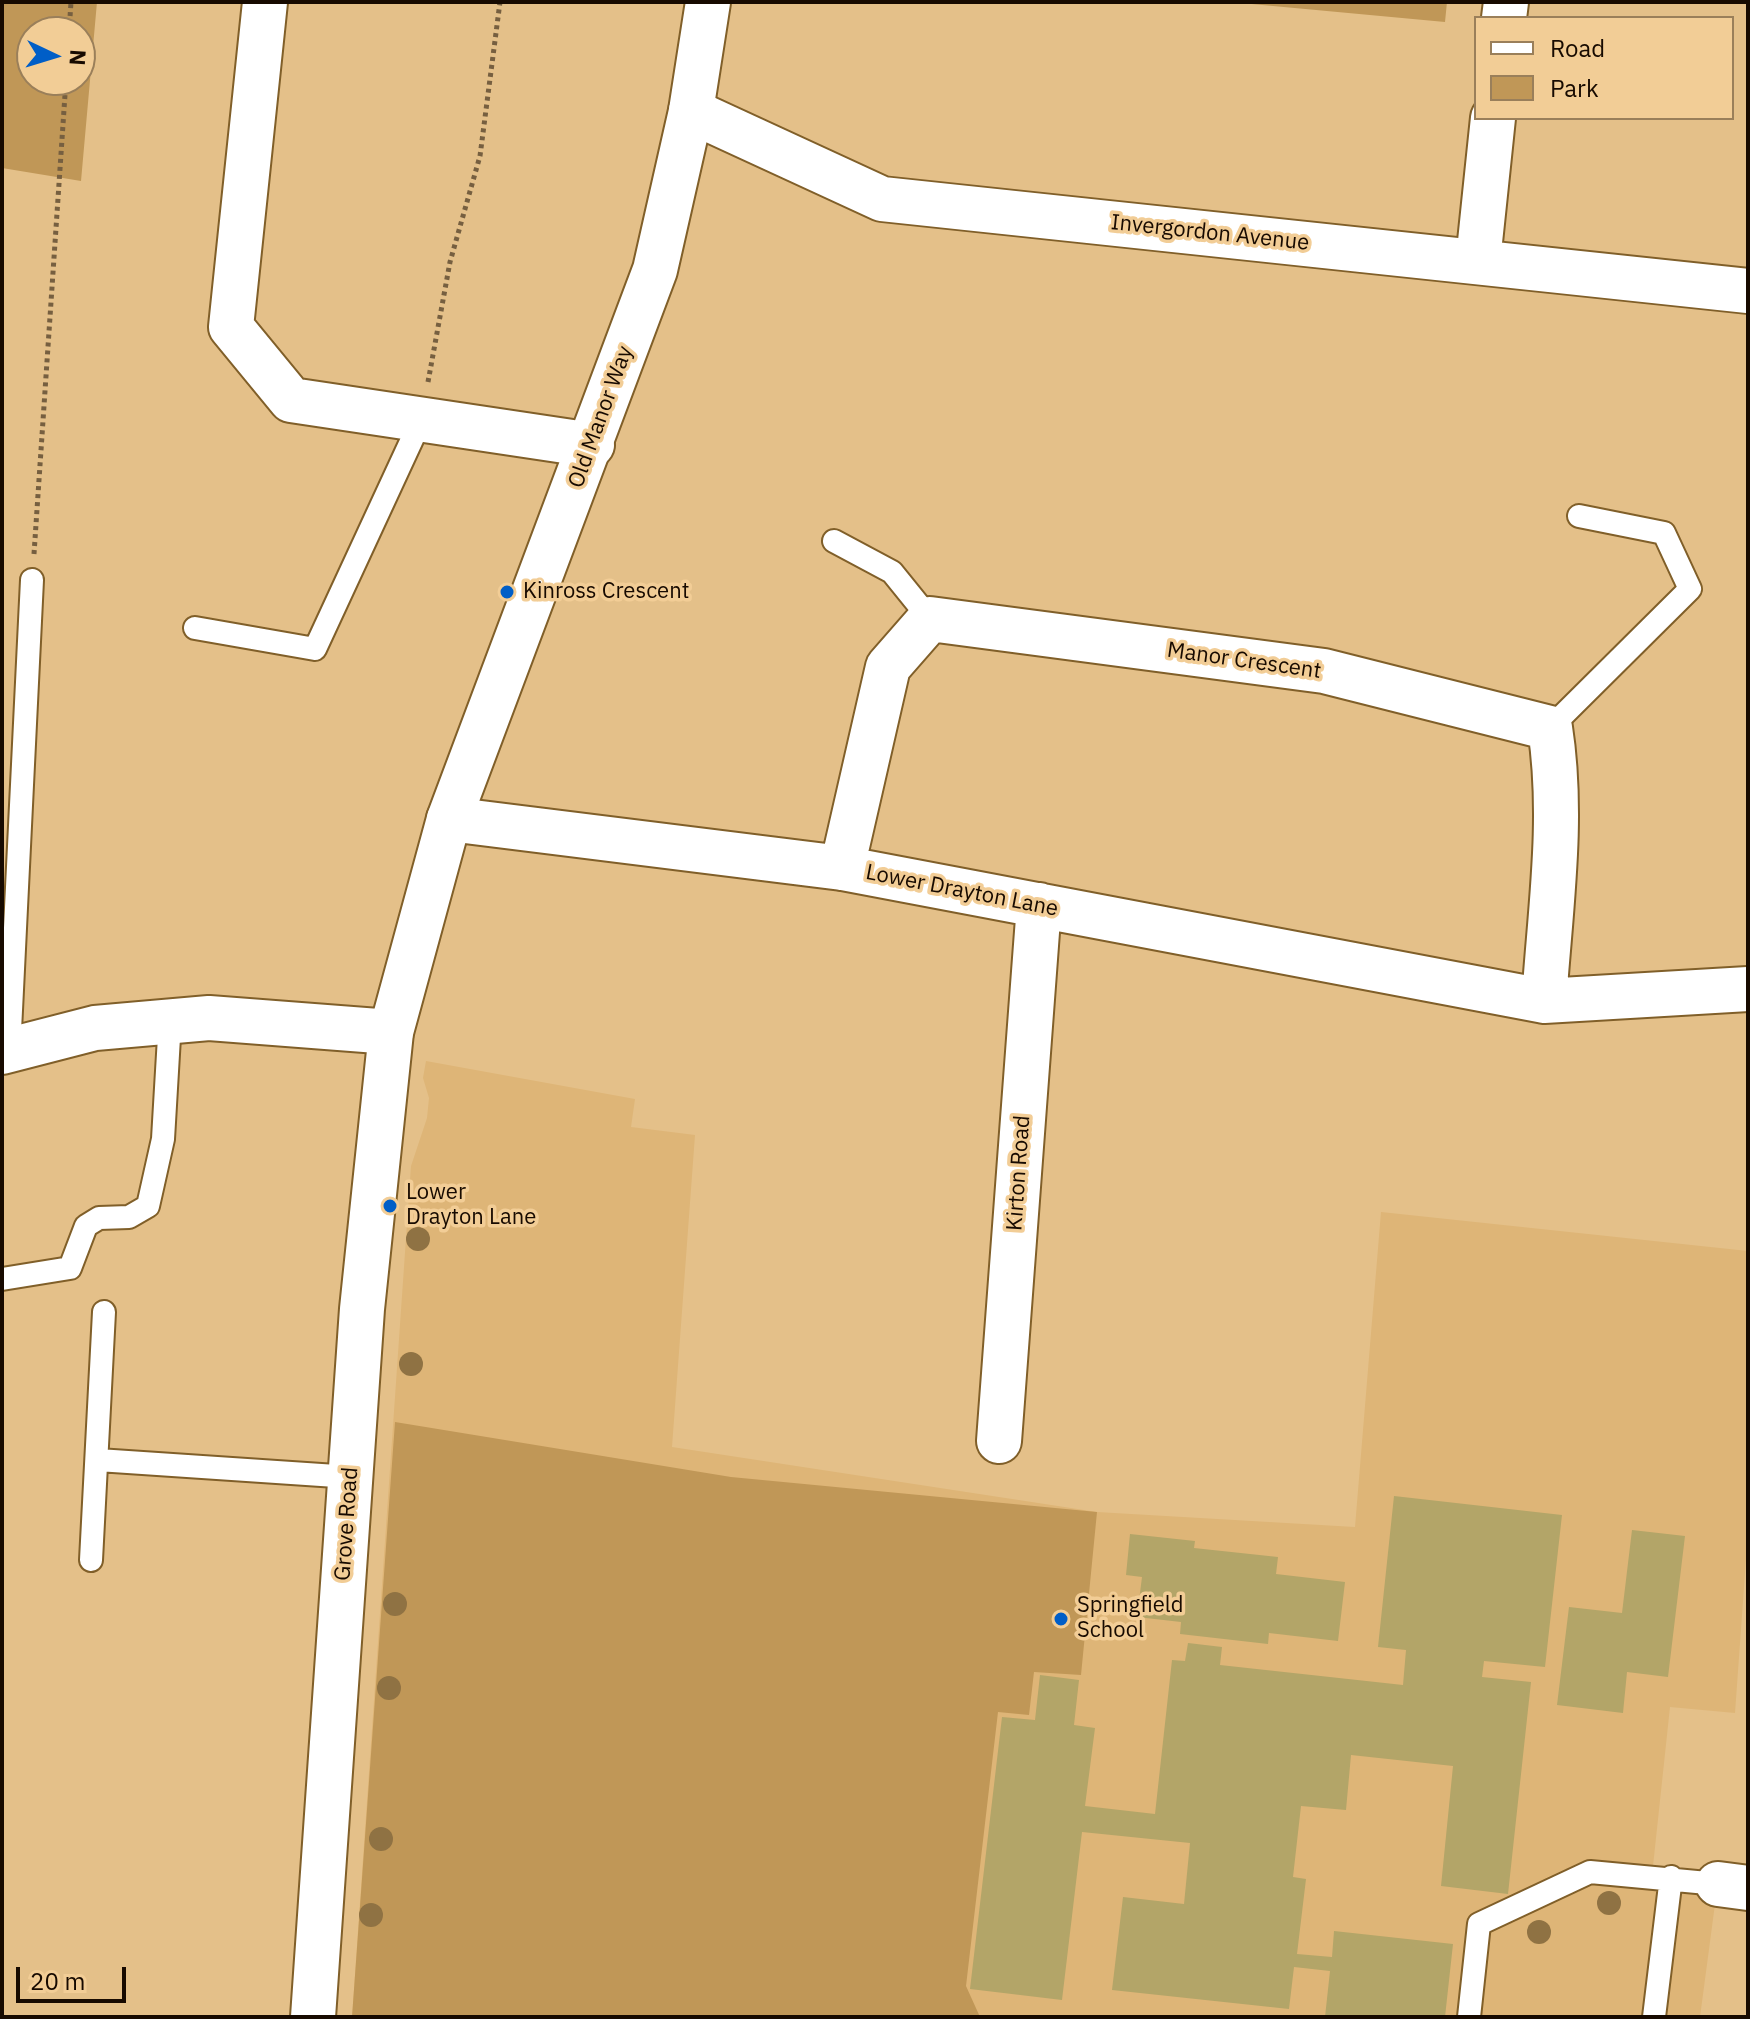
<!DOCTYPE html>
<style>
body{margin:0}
#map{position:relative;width:1750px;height:2019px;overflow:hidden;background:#e4c089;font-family:"IBM Plex Sans",sans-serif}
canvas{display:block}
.frame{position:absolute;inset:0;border:4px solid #170a00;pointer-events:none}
.legend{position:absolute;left:1474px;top:16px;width:260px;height:104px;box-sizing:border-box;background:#f2cd96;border:2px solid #9a7f5a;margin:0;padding:10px 14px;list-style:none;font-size:24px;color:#170a00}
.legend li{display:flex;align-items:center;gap:16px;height:40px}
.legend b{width:40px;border:2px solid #9a7f5a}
.north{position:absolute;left:16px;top:16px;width:80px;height:80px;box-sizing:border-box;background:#f2cd96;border:2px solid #9a7f5a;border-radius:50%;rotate:94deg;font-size:22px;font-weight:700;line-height:32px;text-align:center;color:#170a00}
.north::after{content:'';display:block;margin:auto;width:28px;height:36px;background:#005ec7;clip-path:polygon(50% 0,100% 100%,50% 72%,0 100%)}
.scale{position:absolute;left:16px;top:1967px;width:110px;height:36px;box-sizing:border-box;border:4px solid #170a00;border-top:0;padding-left:10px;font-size:24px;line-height:28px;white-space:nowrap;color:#170a00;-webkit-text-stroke:6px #f2cd96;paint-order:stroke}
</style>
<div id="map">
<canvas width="1750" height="2019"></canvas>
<div class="frame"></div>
<ul class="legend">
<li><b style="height:10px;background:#fff"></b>Road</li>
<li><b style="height:22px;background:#c09757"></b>Park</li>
</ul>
<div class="north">N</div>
<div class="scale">20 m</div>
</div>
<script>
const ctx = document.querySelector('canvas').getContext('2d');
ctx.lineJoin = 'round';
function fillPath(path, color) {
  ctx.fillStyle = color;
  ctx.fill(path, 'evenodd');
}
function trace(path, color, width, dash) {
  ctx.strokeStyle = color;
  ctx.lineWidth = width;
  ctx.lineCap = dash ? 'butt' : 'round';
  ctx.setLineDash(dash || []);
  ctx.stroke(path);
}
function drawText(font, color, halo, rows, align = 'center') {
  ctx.font = font + ' "IBM Plex Sans",sans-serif';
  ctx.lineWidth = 7;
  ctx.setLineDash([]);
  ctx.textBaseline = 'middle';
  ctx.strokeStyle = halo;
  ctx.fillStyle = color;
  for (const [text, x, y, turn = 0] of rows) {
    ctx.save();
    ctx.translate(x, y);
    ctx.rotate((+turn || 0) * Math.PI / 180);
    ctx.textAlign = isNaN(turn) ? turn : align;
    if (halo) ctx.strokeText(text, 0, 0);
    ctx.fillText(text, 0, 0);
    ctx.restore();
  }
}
fillPath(new Path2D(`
 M426,1061L635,1099L631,1127L695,1135L672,1447L1097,1512L1355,1527L1381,1212L1748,1251V1531L1735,1713L1670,1707L1653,1866L1719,1874L1700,2017H352L411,1166L427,1118L429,1098L423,1078Z`), '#deb577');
fillPath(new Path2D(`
 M2,2H97L81,181L2,168ZM32,32H80V80H32Z
 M1230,2H1447L1445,22Z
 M395,1422L731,1477L1097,1512L1081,1675L1034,1672L1029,1715L998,1712L966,1986L980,2017H352Z`), '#c09757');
fillPath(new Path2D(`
 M1394,1496L1562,1515L1545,1667L1484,1661L1482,1677L1531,1682L1508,1894L1441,1886L1453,1766L1351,1755L1346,1810L1301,1806L1293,1877L1306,1879L1297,1954L1332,1957L1334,1931L1453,1944L1445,2017H1325L1330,1971L1294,1967L1289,2009L1112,1990L1123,1897L1184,1904L1190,1843L1082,1832L1062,2000L970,1989L1002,1717L1035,1720L1040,1675L1079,1680L1074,1725L1095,1728L1085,1806L1155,1814L1172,1660L1185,1661L1188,1643L1222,1647L1220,1665L1403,1685L1406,1650L1378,1647Z
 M1632,1530L1685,1536L1668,1677L1627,1672L1623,1713L1557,1705L1569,1607L1622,1613Z
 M1130,1534L1195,1541L1194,1548L1278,1557L1276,1574L1345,1582L1338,1641L1269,1633L1268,1644L1180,1634L1181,1622L1137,1617L1142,1577L1126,1575Z`), '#b3a568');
const service = new Path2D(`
 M834,541L892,572L930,619
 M195,628L315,649L421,420
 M1550,728L1690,589L1664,533L1579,516
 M9,1051L32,580
 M2,1279L70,1268L86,1226L99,1218L129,1217L148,1206L163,1139L170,1020
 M98,1460L351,1477
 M91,1560L104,1312
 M1469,2017L1479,1924L1590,1872L1718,1884
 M1654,2017L1671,1877`);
const minor = new Path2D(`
 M265,2L231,327L291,400L592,445
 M1504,18L1506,2
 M691,111L882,199L1748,291
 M1478,261L1493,118
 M449,819L842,868L1544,1001L1748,989
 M842,868L888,667L930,619L1324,671L1550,728C1564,818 1550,911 1544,1001
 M2,1052L95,1028L209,1018L391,1032
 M999,1441L1039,905
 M1718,1884L1748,1888`);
const tertiary = new Path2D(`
 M313,2017L362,1309L391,1032L449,819L655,270L691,111L708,2`);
trace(service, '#805f29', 26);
trace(minor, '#805f29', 48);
trace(tertiary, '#805f29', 48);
trace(new Path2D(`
 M69,32L71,2
 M428,382L450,262L480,156L500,2
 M34,554L66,80`), '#765f40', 5, [4, 4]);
trace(service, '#fff', 22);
trace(minor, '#fff', 44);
trace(tertiary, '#fff', 44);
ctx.fillStyle = '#8f7243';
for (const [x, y] of [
 [418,1239],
 [411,1364],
 [395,1604],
 [389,1688],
 [381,1839],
 [1609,1903],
 [371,1915],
 [1539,1932]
]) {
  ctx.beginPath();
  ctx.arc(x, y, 12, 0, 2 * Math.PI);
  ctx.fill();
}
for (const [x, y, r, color] of [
 [507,592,8,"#005ec7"],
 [390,1206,8,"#005ec7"],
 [1061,1619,8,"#005ec7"]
]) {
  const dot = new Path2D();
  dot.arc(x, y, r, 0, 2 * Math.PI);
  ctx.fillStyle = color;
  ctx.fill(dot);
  trace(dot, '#f2cd96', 3);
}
drawText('22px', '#170a00', '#f2cd96', [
 ["Invergordon Avenue",1210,233,6],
 ["Old Manor Way",601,417,-70],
 ["Manor Crescent",1244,661,8],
 ["Lower Drayton Lane",962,891,11],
 ["Kirton Road",1019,1173,-86],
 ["Grove Road",347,1524,-86]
]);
drawText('22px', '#170a00', '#f2cd96', [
 ["Kinross Crescent",523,592],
 ["Lower",406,1193],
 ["Drayton Lane",406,1218],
 ["Springfield",1077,1606],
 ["School",1077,1631]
], 'left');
</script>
